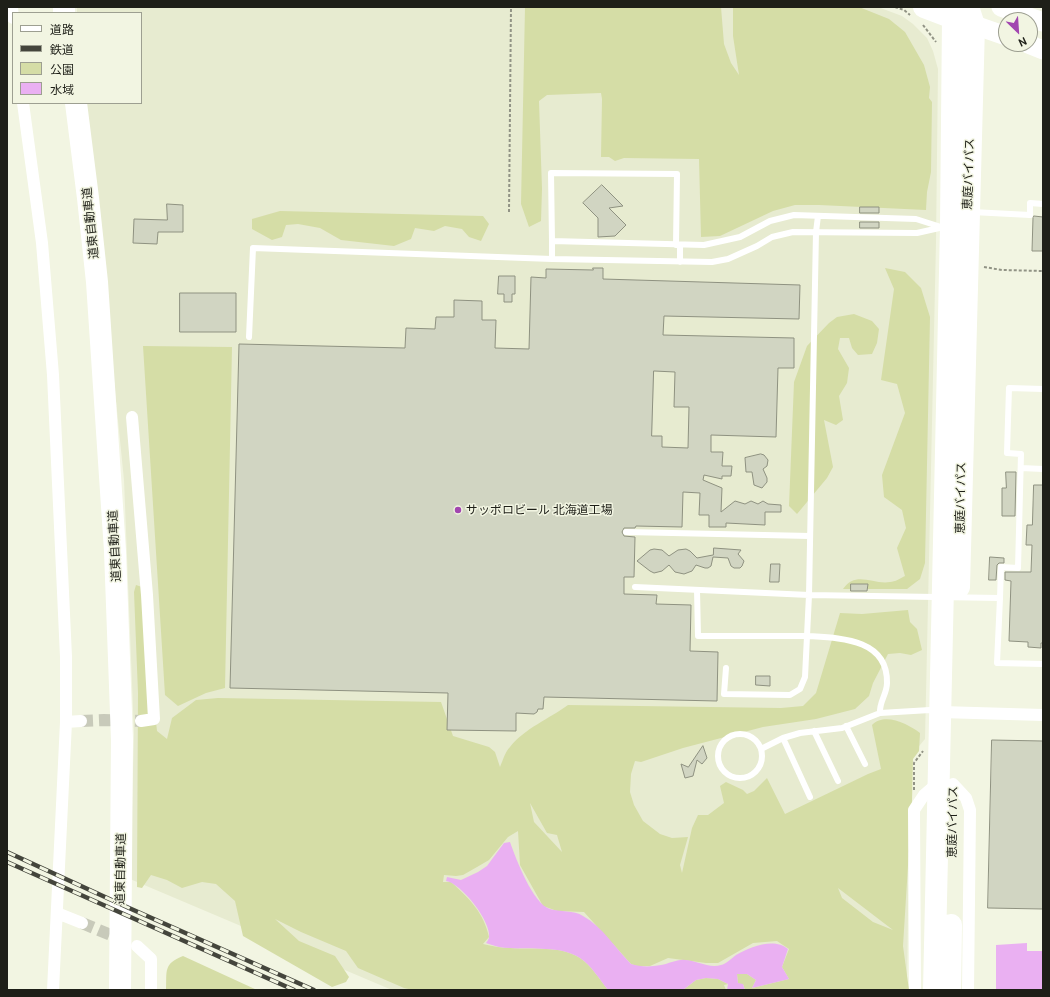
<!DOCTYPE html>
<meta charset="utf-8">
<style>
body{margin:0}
#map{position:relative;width:1050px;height:997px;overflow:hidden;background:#f2f5e2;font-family:Cabin,"Noto Sans JP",sans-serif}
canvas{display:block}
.frame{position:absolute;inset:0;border:8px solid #1e1f18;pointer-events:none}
.legend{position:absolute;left:12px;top:12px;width:130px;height:92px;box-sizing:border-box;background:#f2f5e2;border:1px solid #9d9f91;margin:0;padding:5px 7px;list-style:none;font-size:12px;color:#1e1f18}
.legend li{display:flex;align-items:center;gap:8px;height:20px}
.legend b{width:20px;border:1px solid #9d9f91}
.north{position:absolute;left:998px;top:12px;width:40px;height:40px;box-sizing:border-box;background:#f2f5e2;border:1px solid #9d9f91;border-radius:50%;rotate:155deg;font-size:11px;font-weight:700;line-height:16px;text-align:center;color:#1e1f18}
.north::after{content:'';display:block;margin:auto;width:14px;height:18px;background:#a246b0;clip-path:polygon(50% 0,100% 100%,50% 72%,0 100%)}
</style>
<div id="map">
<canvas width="1050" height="997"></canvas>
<div class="frame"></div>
<ul class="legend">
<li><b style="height:5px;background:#fff"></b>道路</li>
<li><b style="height:5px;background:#44453c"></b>鉄道</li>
<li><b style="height:11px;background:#d5dda6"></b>公園</li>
<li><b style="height:11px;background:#eab0f2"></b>水域</li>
</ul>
<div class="north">N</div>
</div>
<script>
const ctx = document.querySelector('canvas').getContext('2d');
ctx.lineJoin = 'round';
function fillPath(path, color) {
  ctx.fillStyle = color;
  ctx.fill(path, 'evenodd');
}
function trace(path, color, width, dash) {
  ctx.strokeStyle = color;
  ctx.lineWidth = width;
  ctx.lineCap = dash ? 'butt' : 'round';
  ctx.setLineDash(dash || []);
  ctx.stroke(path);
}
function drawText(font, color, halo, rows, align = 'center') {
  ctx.font = font + ' Cabin,"Noto Sans JP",sans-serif';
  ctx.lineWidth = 3;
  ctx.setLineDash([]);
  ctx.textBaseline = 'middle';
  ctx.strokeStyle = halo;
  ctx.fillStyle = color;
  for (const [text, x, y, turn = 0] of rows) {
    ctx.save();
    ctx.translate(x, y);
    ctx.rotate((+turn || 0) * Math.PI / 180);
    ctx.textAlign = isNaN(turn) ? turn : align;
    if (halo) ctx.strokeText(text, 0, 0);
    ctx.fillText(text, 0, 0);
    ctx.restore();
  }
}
fillPath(new Path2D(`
 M77,7H878L902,16L913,24L927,38L933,51L938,69L936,242L925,739L910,757L907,990H392L130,879L134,734L124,480L86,103H141V13H77Z`), '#e7ebd0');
fillPath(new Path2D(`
 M525,7H721L724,44L731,63L739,75L733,36V7H859L889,19L905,32L924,65L930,87L929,98L932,102L931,172L927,192L926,210L819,205H795L773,211L720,236L701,237L699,159L624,158L615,161L609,157H601L602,99L601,93L547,95L539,101L542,189L541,221L529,227L521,204Z
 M280,211L483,216L489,224L481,241L469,237L462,229L445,226L434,231L415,228L411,239L394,246L341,240L320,228L298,224L286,225L282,237L272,240L252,229V219Z
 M885,268L905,272L921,288L930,317L925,563L920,579L907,589H843C856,570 873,585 890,582C895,582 901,578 905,576L897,548L906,528L902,510L884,497L882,475L905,413L897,384L881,380L894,289Z
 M854,314L872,321L879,329L877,343L872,354L858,355L852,348L849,338H840L838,349L849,368L847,383L839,396L843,420L836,425L824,420L833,467L827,478L797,514L789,506L794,382L807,346L829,323L837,317Z
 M143,346L232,347L225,688L206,693L178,706L165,695Z
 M136,585L142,587L157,731L167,739L172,718L196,700L218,698L441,702L453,736L489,747L495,752L500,767C503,760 505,752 510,747C525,728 549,719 568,705L781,708L803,706L816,693L840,613L862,614L908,610L910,622L917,629L922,650L911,655L900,653L888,654L873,683L869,696L855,709L816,719L763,727L683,748L641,762L635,761L631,774L630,792L634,805L643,821L660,834L672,838L688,837L680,865L682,873L692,828L698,815H708L724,803L720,786L726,782L743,790L747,794L754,791L767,778L785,814L868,774L881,769L872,725C885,712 908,724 920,733L919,751L913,759L912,801L903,946L909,990H745L743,984H738L737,974H747L756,980L752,988L789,979L782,967L789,949L777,941L753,943L718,963H706L668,958L650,966H637L631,964L584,912L557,911L543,906L520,865L518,831L508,837L489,860L477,867L463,875L456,876L444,875L443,882H451C469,898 484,913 489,937L483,944C492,946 501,948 510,948C533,950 560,945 580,958C591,965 600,980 608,990H413L404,988L358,968L346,951L301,932L275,919L299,941L335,956L349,977L346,982L332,987L243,936L235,901L216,884L202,882L182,888L167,880L151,875L142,888L137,887L138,693L134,592ZM530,803L547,833L557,835L562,852L534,822ZM838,888L893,930L873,922L842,898Z
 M183,956L257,990H166C167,971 163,964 183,956Z
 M706,978L718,979L728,984L724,985L726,990H683L696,980Z`), '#d5dda6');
fillPath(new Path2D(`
 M510,842C516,859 533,904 550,909C560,912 574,910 583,916C603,927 615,948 631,964C640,967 651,967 661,965C669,964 677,959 685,960C696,960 709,969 721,965C726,964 732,958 736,955C750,947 774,937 788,949L782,967L789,979L752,988L756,980L747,974H737L738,983L743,984L745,990H727L728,984L718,979L706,978L696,980L683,990H608C600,980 591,965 580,958C560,945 532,950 510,948C502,948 494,946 486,943C487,942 488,940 489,938C492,922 461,883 446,881L447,877L461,880L478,872L487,866L504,843Z
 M1027,943V951H1043V990H996V945Z`), '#eab0f2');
const building = new Path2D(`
 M602,185L623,206L609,208L626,225L615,236L598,237V218L583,203Z
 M167,204L183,205V232H158L157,244L133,243L134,219L167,220Z
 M860,207H879V213H860Z
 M1034,216L1043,217V251H1032L1033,218Z
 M860,222H879V228H860Z
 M593,268H603V279L800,285L799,319L664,316L663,335L794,338V368H778L776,437L711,435V452H723L722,466H732L731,476H722V479L704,475L703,480L722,488L721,512L735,501L745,504L751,501L758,504L763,501L768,504L781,505V512H765V525L726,523V527H709V515H699L700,493L683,492L682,527L636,526L635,528H624L622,532L624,536L635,537L634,577H624V594L657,595L656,604L691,605L690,651L718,652L717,701L544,697L543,709H538L537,712L534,714L516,713V731L447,730L448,693L230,688L239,344L405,348L406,328L435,329L436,317H454V300L482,301V320H496L495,348L529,349L531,277L546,278V269L593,270ZM654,371L675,372L674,407H689L688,448L662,447V436H652Z
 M499,276H515V294H512V302H504V294H498Z
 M180,293H236V332H180Z
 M761,454L764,455L768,460L767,466L763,469L767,478V482L762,488L754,485L752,472H746L745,458Z
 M1006,472H1016L1015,516H1002V488H1006Z
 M1034,485H1043V643H1041V648L1028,647V642L1009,641L1011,581L1005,580V572H1031L1032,545H1026L1027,525H1032Z
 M714,548L741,550L738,554L744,561L742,566L740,568H734L731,566L728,558L713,557L711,566L708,568H705L696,565L692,571L684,574L675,572L669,565L662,571L654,573L650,571L637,561L650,550L654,549L662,550L669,556L678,550L686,549L690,551L697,558L713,555Z
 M990,557L1004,558V563H999L997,565L996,580H989Z
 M771,564H780L779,582H770Z
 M851,584H868L867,591H851Z
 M756,676H770V686L756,685Z
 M992,740L1043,741V909L988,908Z
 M703,746L707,758L702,764L697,760L693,776L685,778L681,764L688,767Z`);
fillPath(building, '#d1d5c2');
trace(building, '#8f9281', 1);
trace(new Path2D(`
 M81,721L104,720L141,721
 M82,923L125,941`), '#c8caba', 12, [12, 6]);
trace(new Path2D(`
 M895,7L904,10L910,15
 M923,25L936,42
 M509,212L511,7
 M984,267L1002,270L1043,271
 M914,790V763L923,751`), '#919385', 2, [3, 2]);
trace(new Path2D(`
 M972,212L1030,215V203L1043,204
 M818,216L816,232L809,595L807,636C839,638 888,638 887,683C887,694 879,702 880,713
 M552,241L551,173L677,174L676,245
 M552,259V241L704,245L740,237L770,221L794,215L916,219L941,227
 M680,262V245
 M249,337L253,248L552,259L712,262L728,259L757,246L772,237L793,232L917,233L948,226
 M1021,468L1043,469
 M626,532L810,536
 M635,587L809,595L1000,598L997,663L1043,664
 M697,590L698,636H807L805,677L800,689L790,695L724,694L726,668
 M1000,598L1001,567L1018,568L1021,454L1007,453L1009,388L1043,389
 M846,726L865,764
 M814,731L838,781
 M718 756a22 22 0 1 1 44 0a22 22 0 1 1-44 0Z
 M783,738L810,797
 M761,749L783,738L800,733L842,728L880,713L930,710L937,712`), '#fff', 6);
trace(new Path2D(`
 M12,7L13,18
 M23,103L42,243L53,375L66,657V722L53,990
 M132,417L147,595L154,719L141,721
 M941,712L1043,715
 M66,722L81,721
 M953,784L966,798L970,810L968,990
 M57,913L82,923
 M137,946L151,959V990
 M915,990L914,810L924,795L939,782`), '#fff', 12);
trace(new Path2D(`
 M1001,7L1043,22
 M960,20L1006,36
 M1028,44L1043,50`), '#fff', 19);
trace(new Path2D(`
 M64,7V13
 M924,7L953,18L951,226L934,990
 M76,103L88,198L97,282L115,551L122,740L120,990
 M959,587L974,25L968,7
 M950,990L951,925`), '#fff', 22);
const rail = new Path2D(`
 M7,852L129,908L314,990
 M7,862L294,990`);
trace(rail, '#44453c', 4.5);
trace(rail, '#f2f5e2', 3, [9]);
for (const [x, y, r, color] of [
 [458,510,4,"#a246b0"]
]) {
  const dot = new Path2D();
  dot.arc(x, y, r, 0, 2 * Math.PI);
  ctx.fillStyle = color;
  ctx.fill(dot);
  trace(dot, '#f2f5e2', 1.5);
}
drawText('12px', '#1e1f18', '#f2f5e2', [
 ["恵庭バイパス",969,174,-88],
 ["道東自動車道",91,223,-96],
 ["恵庭バイパス",961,498,-89],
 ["道東自動車道",115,546,-93],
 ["恵庭バイパス",953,822,-89],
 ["道東自動車道",121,869,-89]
]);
drawText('12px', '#1e1f18', '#f2f5e2', [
 ["サッポロビール 北海道工場",466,510]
], 'left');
</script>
